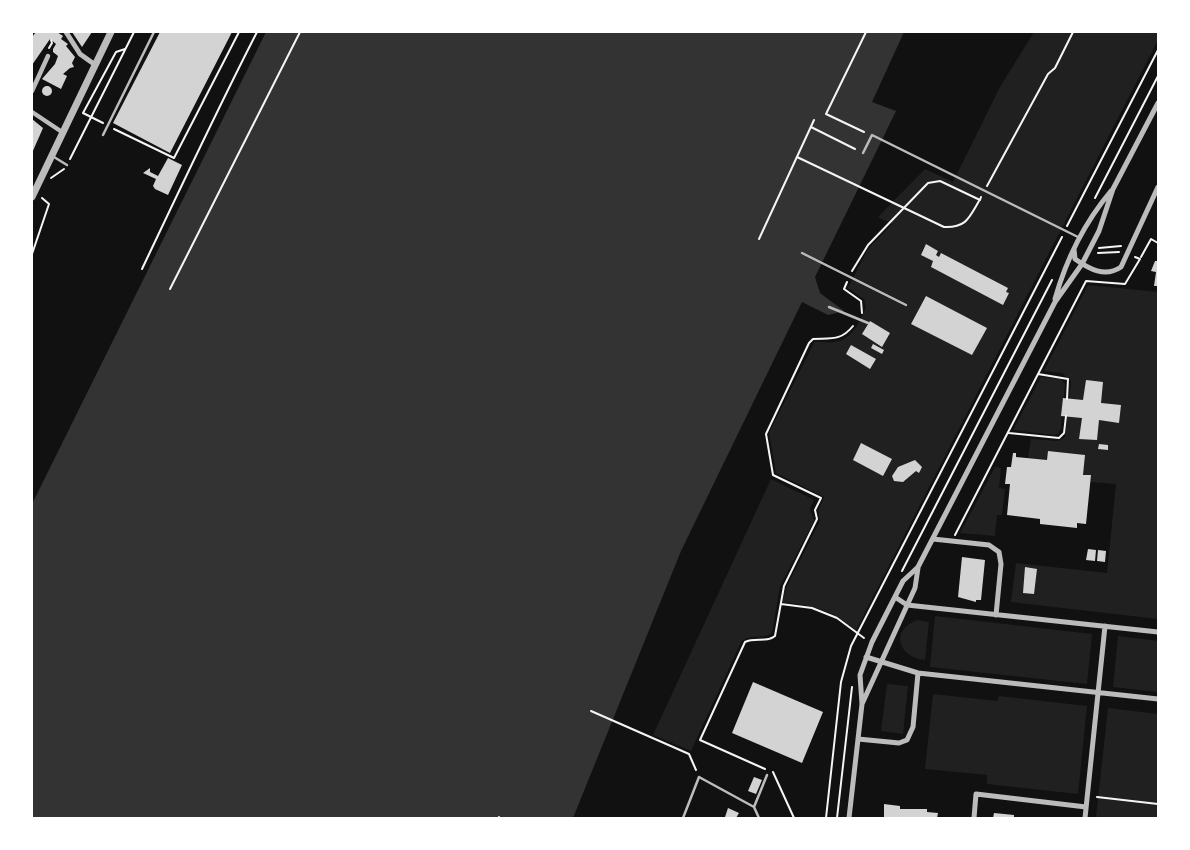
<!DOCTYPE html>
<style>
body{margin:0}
#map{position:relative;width:1190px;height:850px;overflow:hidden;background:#111;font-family:"DM Sans",sans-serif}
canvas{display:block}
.frame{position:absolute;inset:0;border:33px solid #fff;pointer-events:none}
</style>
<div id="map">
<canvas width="1190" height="850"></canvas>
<div class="frame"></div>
</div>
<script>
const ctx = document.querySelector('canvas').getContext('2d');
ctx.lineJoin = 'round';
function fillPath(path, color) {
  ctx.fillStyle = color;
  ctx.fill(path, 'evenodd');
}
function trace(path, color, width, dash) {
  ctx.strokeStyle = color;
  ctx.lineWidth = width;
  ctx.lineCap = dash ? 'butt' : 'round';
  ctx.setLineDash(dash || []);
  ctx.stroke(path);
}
fillPath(new Path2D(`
 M1034,32H1158V40L856,630C830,609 815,606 782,602L786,588L820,521L818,510L824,497L776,473L769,433L815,341C846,347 854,334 866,308L864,299L848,288L868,249L892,224L878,217L925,169L953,182L1000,87Z
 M1088,285L1158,292V619L1011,602L1016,563L1107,573L1116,484L1090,482L1091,476L1083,475L1084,455L1048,451L1047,460L1028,458L1031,439L1058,441L1065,437L1071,381L1062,373L1044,371Z
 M1041,377L1061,379L1065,384L1061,428L1058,434L1054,435L1013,430Z
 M995,467L1001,468L999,488L1005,489L1002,515H997L995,536L960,533Z
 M771,479L814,500L810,509L814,521L780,586L772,633C762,640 750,633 741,642L691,751L653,735Z
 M935,616L1092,634L1087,684L930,667Z
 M918,620L929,622L925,660C897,657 890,629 918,620Z
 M1118,636L1158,641V692L1113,687Z
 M887,684L908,686L903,734L881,731Z
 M933,694L997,701L999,696L1087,706L1078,794L987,784V775L925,769Z
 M1108,708L1158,714V818L1096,817Z`), '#202020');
fillPath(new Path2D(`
 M266,32H904L872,102L896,111L815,277L820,293L844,311L828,315L802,302L681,551L573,818H32V504Z`), '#333');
fillPath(new Path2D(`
 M36,32H57L63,36L61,39L68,44L66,46L75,57L72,63L74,67L70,68L63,74L67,76L61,89L42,79L55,64L58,56L53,52V49L56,44L50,39L32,65V37Z
 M72,32H92L82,47Z
 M160,32H232L170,153L113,123Z
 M42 91a5 5 0 1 1 10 0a5 5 0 1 1-10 0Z
 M32,119L43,128L32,153Z
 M168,158L182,165L168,195L155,189L153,186L156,179L143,173L150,168V172L158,176Z
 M926,244L938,251L936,255L939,257L941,253L1008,288L1006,292L1009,293L1003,305L931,267L933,261L921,255Z
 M1155,261H1158V286H1154L1156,272L1151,271Z
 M926,296L987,328L972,355L911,324Z
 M870,321L890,333L882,347L862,334Z
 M873,344L884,350L882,354L871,348Z
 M851,345L876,359L870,369L846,354Z
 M1086,380L1103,382L1101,403L1121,405L1119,423L1099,420L1097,440L1079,439L1082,418L1061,416L1063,398L1083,400Z
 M861,443L892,459L883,476L853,460Z
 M1099,444L1108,445V450L1098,449Z
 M1048,451L1085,455L1083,475H1091L1086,524L1077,523V528L1040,524V519L1007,515L1010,484H1005L1007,467H1011L1013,453H1016V457L1047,460Z
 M915,460L922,467L919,473L916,471L903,482L894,481L892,476L898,467Z
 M1088,549L1096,550L1095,561L1086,560Z
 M1098,550L1106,551L1105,562L1097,561Z
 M962,557L985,560L981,600H976V602L958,597Z
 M1025,567L1037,569L1034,594L1023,593Z
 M753,682L823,712L802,763L732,733Z
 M754,777L762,780L756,794L748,791Z
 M884,804L900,806V809H927V812L938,813L937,818H884Z
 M728,808L739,813L736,818L725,817Z
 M994,813L1014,815V818H993Z`), '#d3d3d3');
trace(new Path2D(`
 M49,48L52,43L51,40
 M83,113L103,123
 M83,113L116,52L125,49
 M811,127L855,149
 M114,129L174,158L239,32
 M864,132L826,114L866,32
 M797,157L944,227C966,228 969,218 979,201
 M70,159L134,32
 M51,178L64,169
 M987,186L1048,74L1055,68L1073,32
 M1095,198L1158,76
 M1067,226L1158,50
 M759,239L814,120
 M1099,248L1121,246
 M1098,253L1119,252
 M32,254L49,204L42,198
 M1141,257L1151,239L1158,243
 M142,269C180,189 217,110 257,32
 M852,271L868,245L928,183L940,181L980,200L981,197
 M847,282L844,289L861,301L862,313
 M170,289L300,32
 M1038,374L1068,379L1067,399
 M1009,433L1059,438L1064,433L1066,416
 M955,535L1086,281L1125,284L1140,259L1135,257
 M902,571L1052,280
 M781,604L812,608L837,618L864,638
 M591,711L689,754L696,770
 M765,769L700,740L745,642C755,637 767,643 775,636L784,586L817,519L815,510L821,498L773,475L766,434L809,343L813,339C831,338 841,341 853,326
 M773,772L794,818
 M1097,797L1158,804
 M498,818L499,817
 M826,818L841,682L851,646L1062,237
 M837,818L852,687`), '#f5f5f5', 2);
trace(new Path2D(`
 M103,135L154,32
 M863,153L872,135L1080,238
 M54,157L67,165
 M802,253L906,305
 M829,307L868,323
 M754,807L767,775
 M683,818L699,777L754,807L759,818`), '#bcbcbc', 2.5);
trace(new Path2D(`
 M32,91L48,56
 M32,112L62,132`), '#bcbcbc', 4.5);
trace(new Path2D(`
 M66,32L80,54L94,64
 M1074,249L1075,259C1089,269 1105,278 1121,267L1158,187
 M1055,299C1066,260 1085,222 1111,191
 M933,539L989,545L999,552L1001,564L996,615
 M895,597L907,605L1158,632
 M866,657L918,673L1158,699
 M862,704L915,588L918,568
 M858,739L899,743L907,740L913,727L918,673
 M849,818L862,704L860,675L872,642L903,581L918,567L1055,302L1082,264L1099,231L1113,189L1158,103
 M974,818L976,794L1086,807
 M1085,818L1105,626`), '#bcbcbc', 5);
trace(new Path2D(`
 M32,197L111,32`), '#bcbcbc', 7);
</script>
